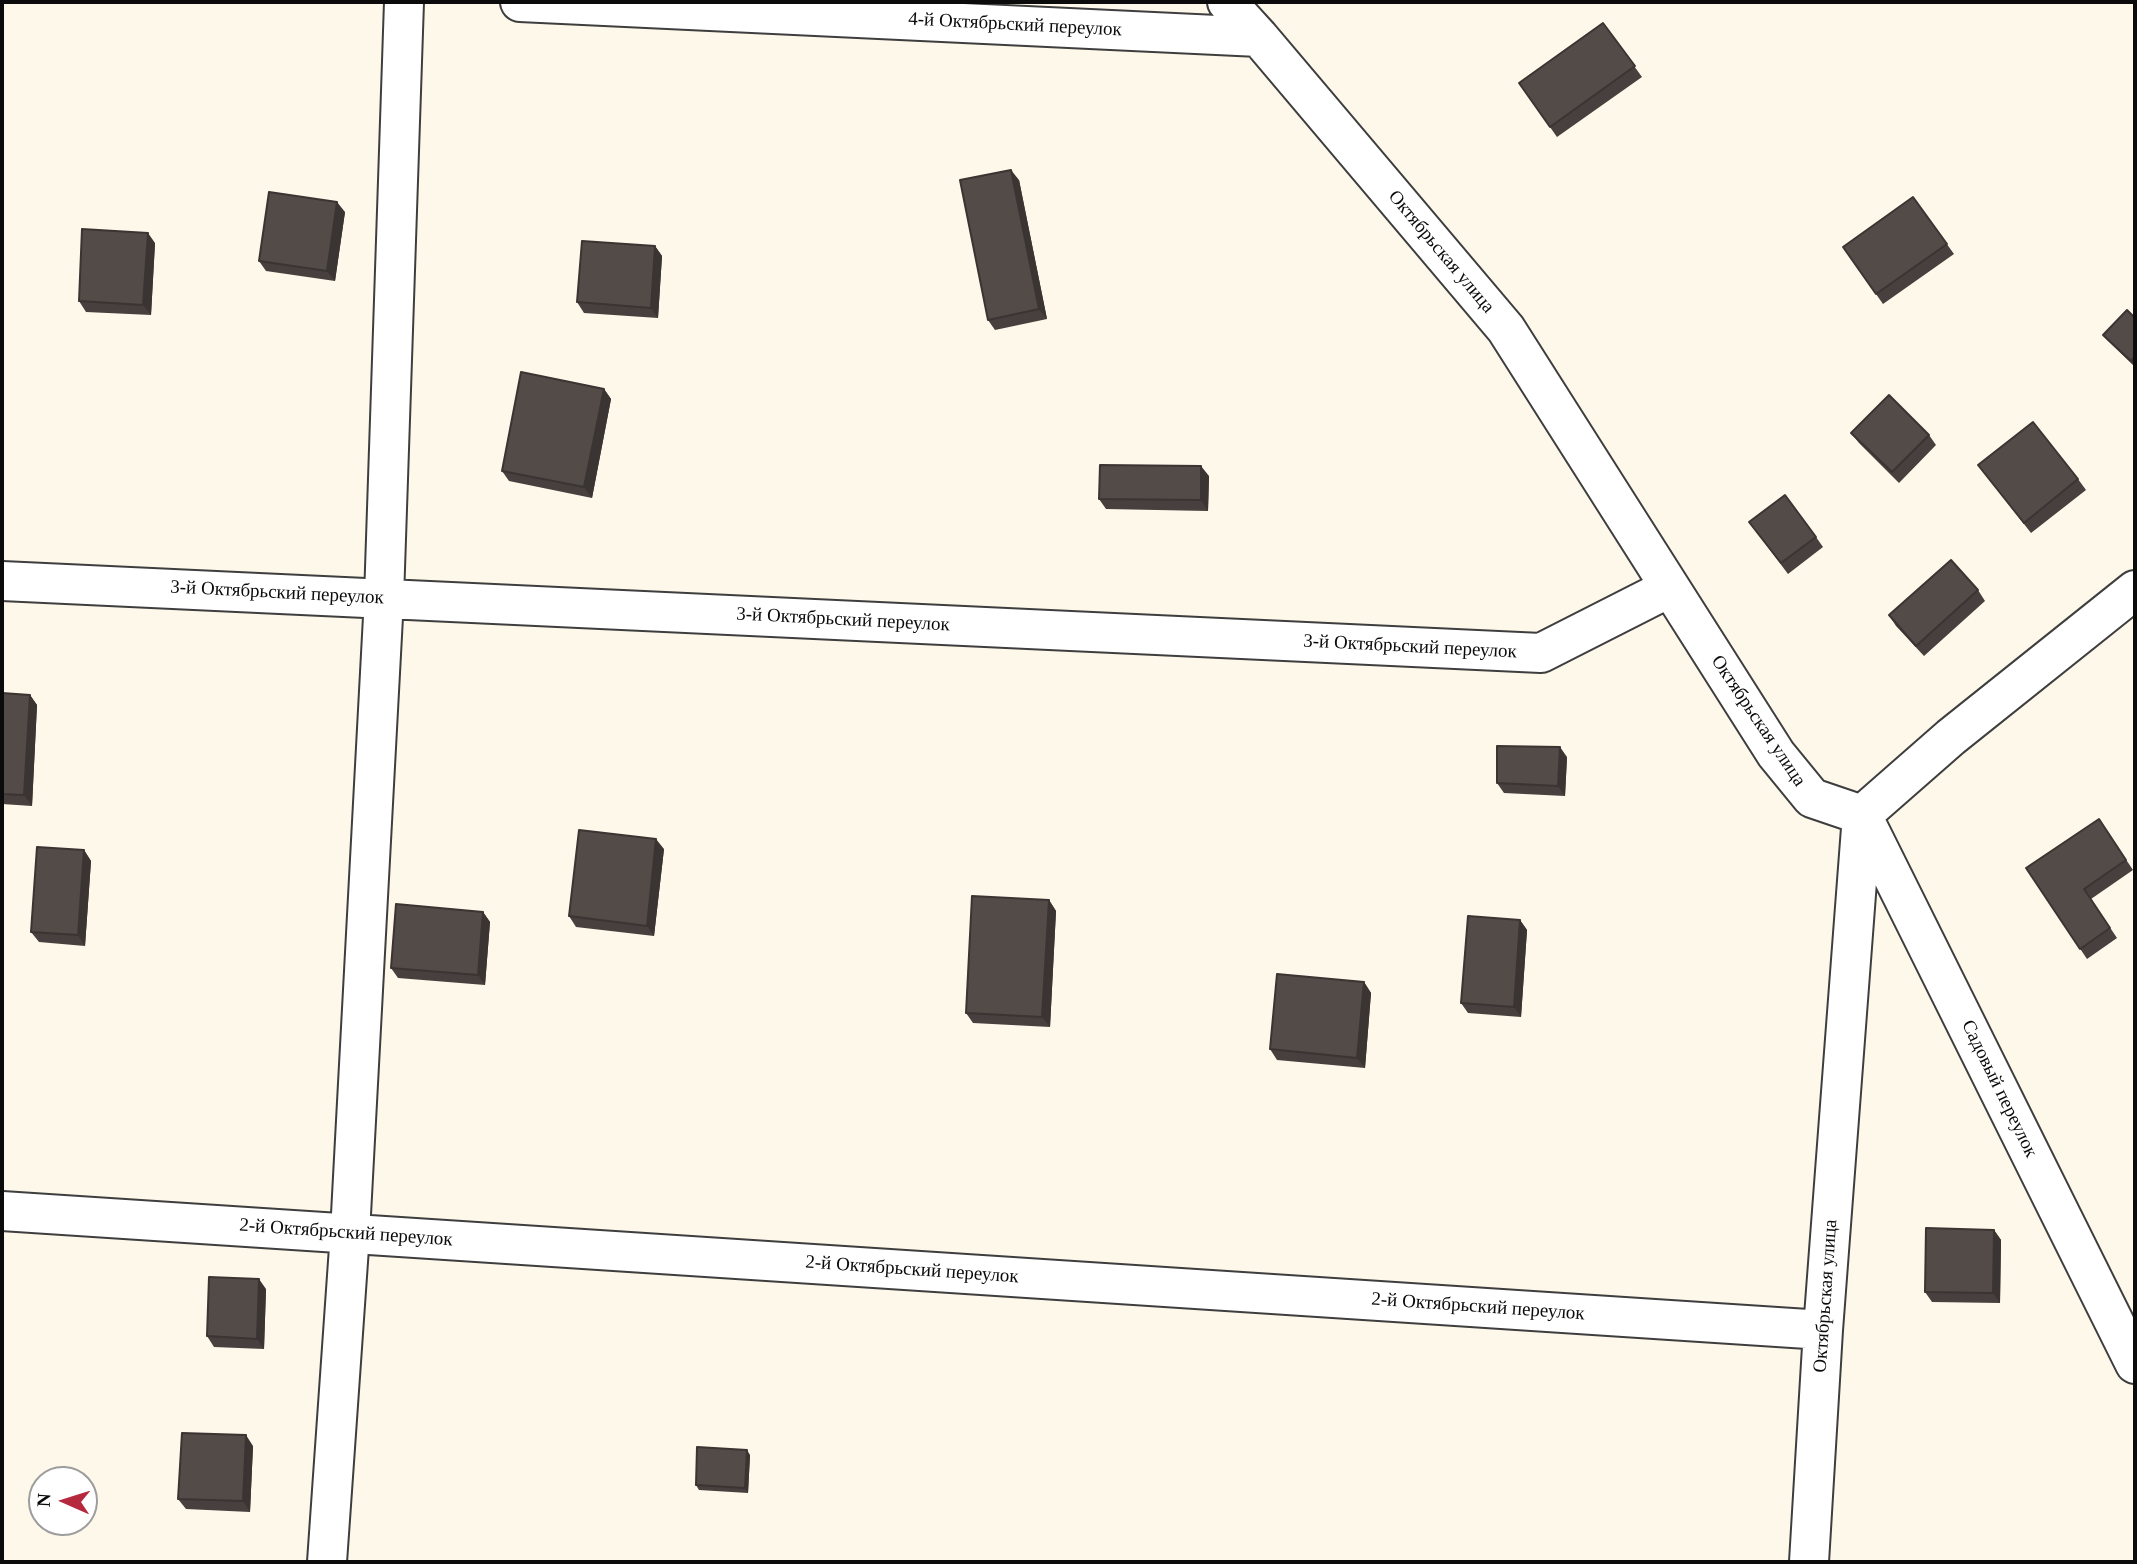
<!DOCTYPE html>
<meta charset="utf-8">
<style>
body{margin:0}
#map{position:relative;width:2137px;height:1564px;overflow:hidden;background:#fef8ea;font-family:Georgia,serif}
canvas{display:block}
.frame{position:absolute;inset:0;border:4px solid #0b0b0b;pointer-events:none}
.north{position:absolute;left:28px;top:1466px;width:70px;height:70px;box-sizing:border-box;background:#fff;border:2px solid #9d9d9d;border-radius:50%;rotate:273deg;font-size:19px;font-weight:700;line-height:28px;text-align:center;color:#0b0b0b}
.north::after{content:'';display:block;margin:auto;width:24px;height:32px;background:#b6283d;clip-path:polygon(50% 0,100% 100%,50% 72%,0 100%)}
</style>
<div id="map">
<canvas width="2137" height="1564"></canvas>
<div class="frame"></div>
<div class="north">N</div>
</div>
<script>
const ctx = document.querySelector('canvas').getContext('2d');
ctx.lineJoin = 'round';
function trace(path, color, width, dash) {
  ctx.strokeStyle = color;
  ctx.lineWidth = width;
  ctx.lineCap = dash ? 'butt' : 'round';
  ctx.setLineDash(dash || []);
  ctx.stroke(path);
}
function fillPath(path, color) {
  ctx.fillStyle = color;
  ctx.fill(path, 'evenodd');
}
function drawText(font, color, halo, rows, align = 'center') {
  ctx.font = font + ' Georgia,serif';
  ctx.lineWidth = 7;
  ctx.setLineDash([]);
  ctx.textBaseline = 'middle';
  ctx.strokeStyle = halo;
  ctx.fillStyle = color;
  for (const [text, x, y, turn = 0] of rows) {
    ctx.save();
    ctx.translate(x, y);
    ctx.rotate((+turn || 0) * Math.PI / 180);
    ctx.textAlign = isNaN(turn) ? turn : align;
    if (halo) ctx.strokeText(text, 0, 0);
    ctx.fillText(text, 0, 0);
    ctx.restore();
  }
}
const minor = new Path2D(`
 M520,2L1259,37
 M1227,2L1259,37L1506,329L1776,754L1812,798L1862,815
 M2,581L1541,653L1669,588
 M1862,815L2135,1364
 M1862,815L1951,737L2135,590
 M2,1211L1823,1330
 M327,1562L350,1233L384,598L404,2
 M1809,1562L1823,1330L1862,815`);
trace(minor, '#3e3e3e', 42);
trace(minor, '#fff', 38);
fillPath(new Path2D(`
 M1603,23L1642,77L1557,137L1519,83Z
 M1019,180L1047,319L995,330L988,320Z
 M1913,197L1954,254L1883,304L1843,247Z
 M345,212L335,281L266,271L259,261Z
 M155,243L151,315L86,312L79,301Z
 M655,246L662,256L658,318L584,313L577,302Z
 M2127,310L2134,366L2107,340L2103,335Z
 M604,389L611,399L592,498L509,481L502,471Z
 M1851,433L1929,435L1936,445L1899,483L1859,443Z
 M1978,465L2078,479L2086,490L2031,533Z
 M1209,476L1208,511L1106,509L1099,499Z
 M1749,522L1816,537L1823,547L1788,574Z
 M1978,590L1985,601L1924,656L1896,626L1889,615Z
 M2,693L30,695L37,705L32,806L2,804Z
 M1567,757L1565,796L1504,793L1497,783Z
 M2099,819L2133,870L2091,899L2117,938L2087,959L2026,868Z
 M664,849L654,936L576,927L569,916Z
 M84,850L91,861L85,946L39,942L31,932Z
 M1049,900L1056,911L1050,1027L973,1023L966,1013Z
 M483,912L490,922L485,985L398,978L391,968Z
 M1520,920L1527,930L1521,1017L1468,1013L1461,1003Z
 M1364,982L1371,993L1365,1068L1277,1060L1270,1049Z
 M1994,1230L2001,1240L2000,1303L1932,1302L1925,1292Z
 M266,1289L264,1349L214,1347L207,1336Z
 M253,1446L250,1512L186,1509L178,1499Z
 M750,1455L748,1493L699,1490L696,1485Z`), '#47403e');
fillPath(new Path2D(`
 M1011,170L1019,180L1047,319L1039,309Z
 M337,202L345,212L335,281L327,271Z
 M148,233L155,243L151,315L143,305Z
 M655,246L662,256L658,318L651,308Z
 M2135,356V365L2134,366L2131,361Z
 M604,389L611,399L592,498L584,487Z
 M1201,466L1209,476L1208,511L1201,500Z
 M30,695L37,705L32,806L24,795Z
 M1560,747L1567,757L1565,796L1558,786Z
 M656,839L664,849L654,936L647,926Z
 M84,850L91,861L85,946L78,935Z
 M1049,900L1056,911L1050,1027L1042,1017Z
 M483,912L490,922L485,985L478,975Z
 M1520,920L1527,930L1521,1017L1514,1007Z
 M1364,982L1371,993L1365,1068L1357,1058Z
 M1994,1230L2001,1240L2000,1303L1993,1293Z
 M259,1279L266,1289L264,1349L257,1339Z
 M246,1435L253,1446L250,1512L243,1501Z
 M747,1450L750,1455L748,1493L745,1488Z`), '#3a3432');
const building = new Path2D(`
 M1603,23L1635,66L1550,127L1519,83Z
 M1011,170L1039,309L988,320L960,180Z
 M269,192L337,202L327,271L259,261Z
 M1913,197L1947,244L1876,294L1843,247Z
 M82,229L148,233L143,305L79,301Z
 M582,241L655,246L651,308L577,302Z
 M2127,310L2135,318V356L2131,361L2103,335Z
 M521,372L604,389L584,487L502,471Z
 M1889,395L1929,435L1892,472L1851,433Z
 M2033,422L2078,479L2024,523L1978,465Z
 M1100,465L1201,466V500L1099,499Z
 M1785,495L1816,537L1781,563L1749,522Z
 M1951,560L1978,590L1916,646L1889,615Z
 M2,693L30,695L24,795L2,794Z
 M1497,746L1560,747L1558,786L1497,783Z
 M2099,819L2126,860L2084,889L2110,928L2080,949L2026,868Z
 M579,830L656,839L647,926L569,916Z
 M37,847L84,850L78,935L31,932Z
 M972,896L1049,900L1042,1017L966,1013Z
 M396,904L483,912L478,975L391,968Z
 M1468,916L1520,920L1514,1007L1461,1003Z
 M1277,974L1364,982L1357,1058L1270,1049Z
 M1926,1228L1994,1230L1993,1293L1925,1292Z
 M209,1277L259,1279L257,1339L207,1336Z
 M182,1433L246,1435L243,1501L178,1499Z
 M697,1447L747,1450L745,1488L696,1485Z
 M447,1561L477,1562H447Z`);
fillPath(building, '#534b48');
trace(building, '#3a3432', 2);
drawText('19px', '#0b0b0b', '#fff', [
 ["4-й Октябрьский переулок",1015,25,3],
 ["Октябрьская улица",1441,252,50],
 ["3-й Октябрьский переулок",277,593,3],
 ["3-й Октябрьский переулок",843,620,3],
 ["3-й Октябрьский переулок",1410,647,3],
 ["Октябрьская улица",1758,721,56],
 ["Садовый переулок",1999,1089,64],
 ["2-й Октябрьский переулок",346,1233,4],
 ["2-й Октябрьский переулок",912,1270,4],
 ["Октябрьская улица",1826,1296,-86],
 ["2-й Октябрьский переулок",1478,1307,4]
]);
</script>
